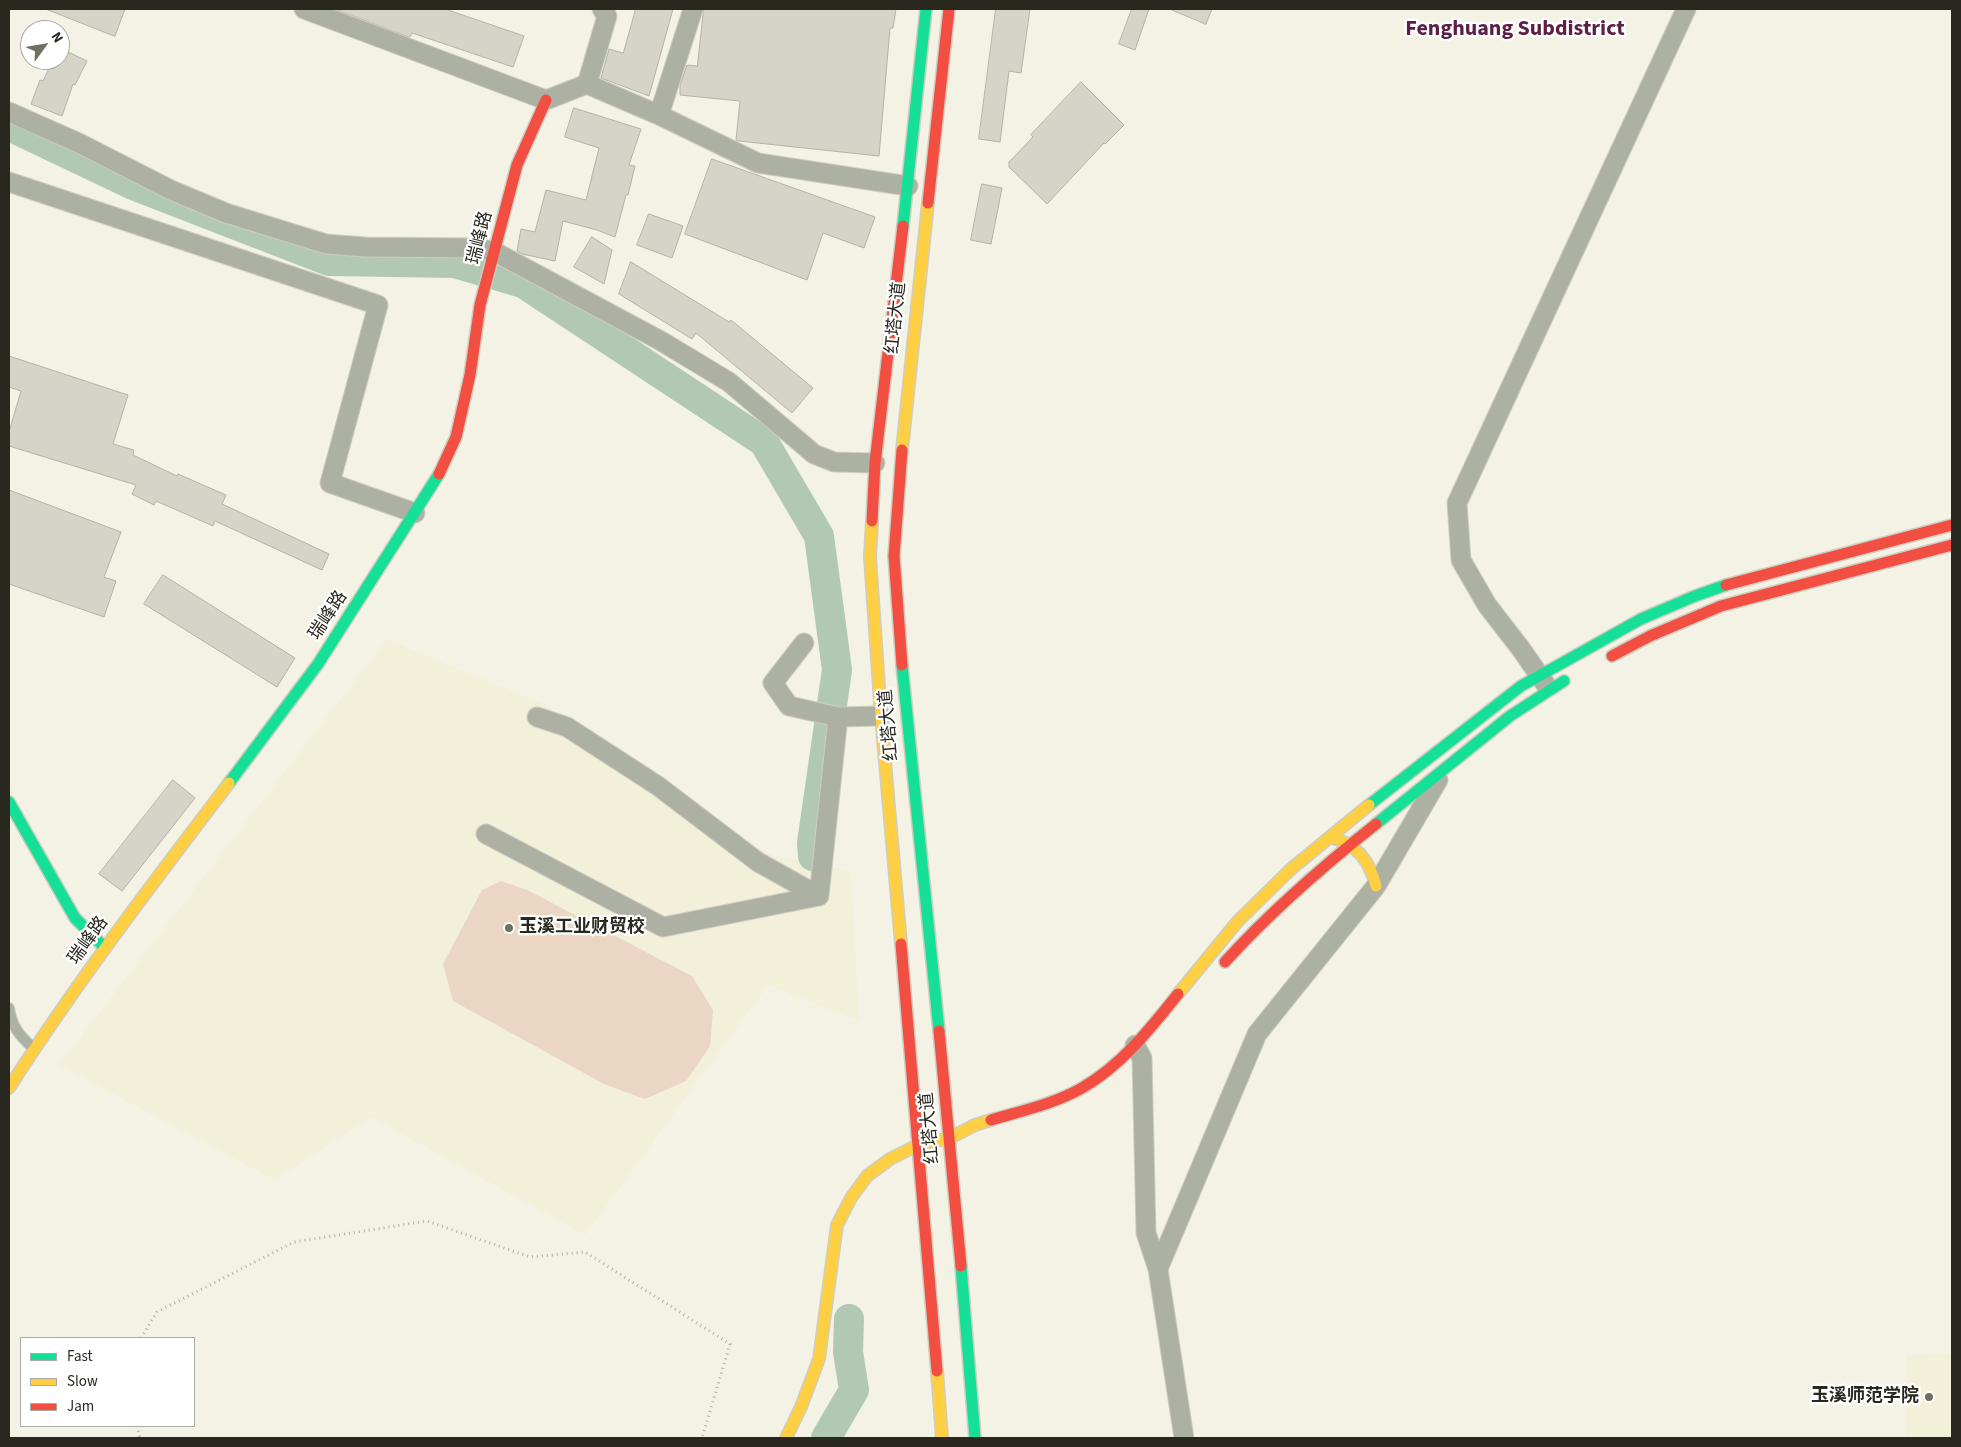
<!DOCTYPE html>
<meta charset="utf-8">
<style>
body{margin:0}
#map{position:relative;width:1961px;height:1447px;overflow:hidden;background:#f3f2e5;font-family:"Source Sans 3",sans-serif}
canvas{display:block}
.frame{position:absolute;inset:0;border:10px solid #29281f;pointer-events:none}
.legend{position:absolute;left:20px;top:1337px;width:175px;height:90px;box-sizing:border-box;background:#fff;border:1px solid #a9a9a5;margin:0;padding:6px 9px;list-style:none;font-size:15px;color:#29281f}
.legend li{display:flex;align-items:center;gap:10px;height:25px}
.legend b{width:25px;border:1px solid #a9a9a5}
.north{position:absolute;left:20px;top:20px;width:50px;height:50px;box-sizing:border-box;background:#fff;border:1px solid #a9a9a5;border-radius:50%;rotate:58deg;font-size:14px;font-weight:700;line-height:20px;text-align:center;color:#29281f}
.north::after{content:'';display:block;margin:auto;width:18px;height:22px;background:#706f64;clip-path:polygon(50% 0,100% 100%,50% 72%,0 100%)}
</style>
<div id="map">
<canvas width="1961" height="1447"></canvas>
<div class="frame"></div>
<ul class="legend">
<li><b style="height:6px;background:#16e098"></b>Fast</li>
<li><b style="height:6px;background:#ffcf43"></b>Slow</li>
<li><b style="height:6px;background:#f24e42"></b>Jam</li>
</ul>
<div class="north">N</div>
</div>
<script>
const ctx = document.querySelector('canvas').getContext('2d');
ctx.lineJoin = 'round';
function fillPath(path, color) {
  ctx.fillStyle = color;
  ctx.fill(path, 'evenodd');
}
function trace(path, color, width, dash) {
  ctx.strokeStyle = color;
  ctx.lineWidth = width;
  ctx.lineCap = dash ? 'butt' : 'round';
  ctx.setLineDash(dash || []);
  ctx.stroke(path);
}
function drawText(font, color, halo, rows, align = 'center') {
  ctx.font = font + ' "Source Sans 3","Noto Sans SC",sans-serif';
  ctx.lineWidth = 4.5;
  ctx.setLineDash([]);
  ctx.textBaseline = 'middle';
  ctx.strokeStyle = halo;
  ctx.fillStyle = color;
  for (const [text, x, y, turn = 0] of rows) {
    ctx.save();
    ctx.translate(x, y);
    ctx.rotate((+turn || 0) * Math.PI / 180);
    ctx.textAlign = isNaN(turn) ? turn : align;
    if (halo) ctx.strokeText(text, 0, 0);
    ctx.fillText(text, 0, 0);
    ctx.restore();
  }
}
fillPath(new Path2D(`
 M387,639L548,706L770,855L851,871L859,1021L768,985L585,1235L371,1117L275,1180L59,1065Z
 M1952,1354V1438H1905L1907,1355Z`), '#f2f0d9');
fillPath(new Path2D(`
 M501,881L527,890L692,976L713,1010L710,1046L686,1081L645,1099L604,1084L453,1001L443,964L482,890Z`), '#ead6c2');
trace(new Path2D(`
 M9,126L133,185L329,261L455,263L523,283L764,442L819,536L837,670L812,843L813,856
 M826,1438L854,1390L848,1352L849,1319`), '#b1c9b2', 30);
const building = new Path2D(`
 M46,9H125L115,36Z
 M335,9H445L524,36L513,67L412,33L410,37Z
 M636,9H673L649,96L601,78L609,49L623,53Z
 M704,9H896L893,28H890L879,156L739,141L736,140L740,101L680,95V85L687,65L697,66Z
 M996,9H1030L1021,73L1009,71L1000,142L979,139Z
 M1132,9H1149L1135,50L1119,44Z
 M1170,9H1212L1206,24Z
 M60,48L87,61L75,85L73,84L62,116L31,104L40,80L43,81L53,60H60Z
 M1081,82L1124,125L1105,144L1104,143L1047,204L1009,167V162L1033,137L1031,135Z
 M574,108L641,129L629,165L635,166L628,195H626L615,237L597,230L563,221L555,261L522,254L517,251L521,229L535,232L546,190L586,200L599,148L565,137Z
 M712,159L875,217L864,248L823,233L807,280L685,234Z
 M982,184L1002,188L991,244L971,240Z
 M649,214L683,226L672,258L637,245Z
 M592,237L612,250L604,284L574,267Z
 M631,262L729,322L731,320L813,388L792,413L696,333L692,339L619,294Z
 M9,356L128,395L113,444L134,450L133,455L177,476L178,474L226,495L222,504L329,554L322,570L215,521L213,526L156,501L154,505L132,494L136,485L9,446V432L21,391L9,387Z
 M9,490L121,532L104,577L116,581L104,617L9,584Z
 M163,575L295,658L277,687L144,604Z
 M173,780L195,798L122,891L99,874Z`);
fillPath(building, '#d6d3c9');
trace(building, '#b4b1a7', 1);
const lane = new Path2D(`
 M9,1008C12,1027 19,1035 33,1048`);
const street = new Path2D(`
 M304,9L546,100L587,84L607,16L602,9
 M587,84L659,115L758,163L908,186
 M9,112L79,143L171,190L226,213L326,244L365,247L478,248L495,252L661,341L729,382L814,454L834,462L875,463
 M659,115L693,9
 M9,182L378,305L330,483L415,513
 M804,643L773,683L789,706L838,717L881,716
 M1546,685L1521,649L1487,605L1461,560L1457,503L1686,9
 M537,717L567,727L658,786L758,862L819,896L838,717
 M486,834L663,927L819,896
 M1135,1045L1142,1058L1146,1233L1158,1269
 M1184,1438L1158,1269L1257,1034L1376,886L1438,780`);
const fast = new Path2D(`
 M903,226L926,9
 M902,665L939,1031
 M229,783L318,664L439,474
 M9,802L75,918L105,948
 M1369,805L1521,686L1641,619L1695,596L1726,585
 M1376,824L1510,716L1564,681
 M961,1266L975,1438`);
const slow = new Path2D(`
 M902,450L928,203
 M872,521L870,557L881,716L901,944
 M1333,838C1358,845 1370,862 1376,886
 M1178,994L1238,921L1291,869L1369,805
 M9,1088C77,982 153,883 229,783
 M937,1371L942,1438
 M786,1438L801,1407L819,1359L837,1225L851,1198L867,1176L890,1159L918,1145L950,1138L975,1125L991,1120`);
const jam = new Path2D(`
 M928,203L949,9
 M902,450L894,556L902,665
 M439,474L456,437L470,375L480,305L517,165L546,100
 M872,521L875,463L903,226
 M1726,585L1952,525
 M1612,656L1650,636L1721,606L1952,545
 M901,944L937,1371
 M1225,962C1271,911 1322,867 1376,824
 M939,1031L961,1266
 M991,1120C1021,1111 1054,1104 1082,1088C1121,1066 1150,1029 1178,994`);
trace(lane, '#cecdc2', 12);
trace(street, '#cecdc2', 21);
trace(fast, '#cecdc2', 14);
trace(slow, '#cecdc2', 14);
trace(jam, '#cecdc2', 14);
trace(new Path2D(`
 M141,1338L157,1312L294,1242L427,1221L530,1257L585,1252L730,1344L702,1438
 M137,1426L140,1438`), '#afb1a6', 3, [1, 4]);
trace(lane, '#adb1a4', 10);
trace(street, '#adb1a4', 19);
trace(fast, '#16e098', 11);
trace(slow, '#ffcf43', 11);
trace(jam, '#f24e42', 11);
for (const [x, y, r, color] of [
 [509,928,5,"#706f64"],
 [1929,1397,5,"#706f64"]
]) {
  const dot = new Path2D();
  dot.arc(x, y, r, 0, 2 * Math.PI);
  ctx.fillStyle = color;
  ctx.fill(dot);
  trace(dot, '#fff', 2);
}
drawText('18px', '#29281f', '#fff', [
 ["瑞峰路",481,238,-76],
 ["红塔大道",897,318,-84],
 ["瑞峰路",329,616,-57],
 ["红塔大道",890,725,-95],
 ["瑞峰路",89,941,-54],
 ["红塔大道",931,1128,-95]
]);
drawText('bold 18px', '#29281f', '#fff', [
 ["玉溪工业财贸校",519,928],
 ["玉溪师范学院",1919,1397,"right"]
], 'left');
drawText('bold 22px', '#5c2046', '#fff', [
 ["Fenghuang Subdistrict",1515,30]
]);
</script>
